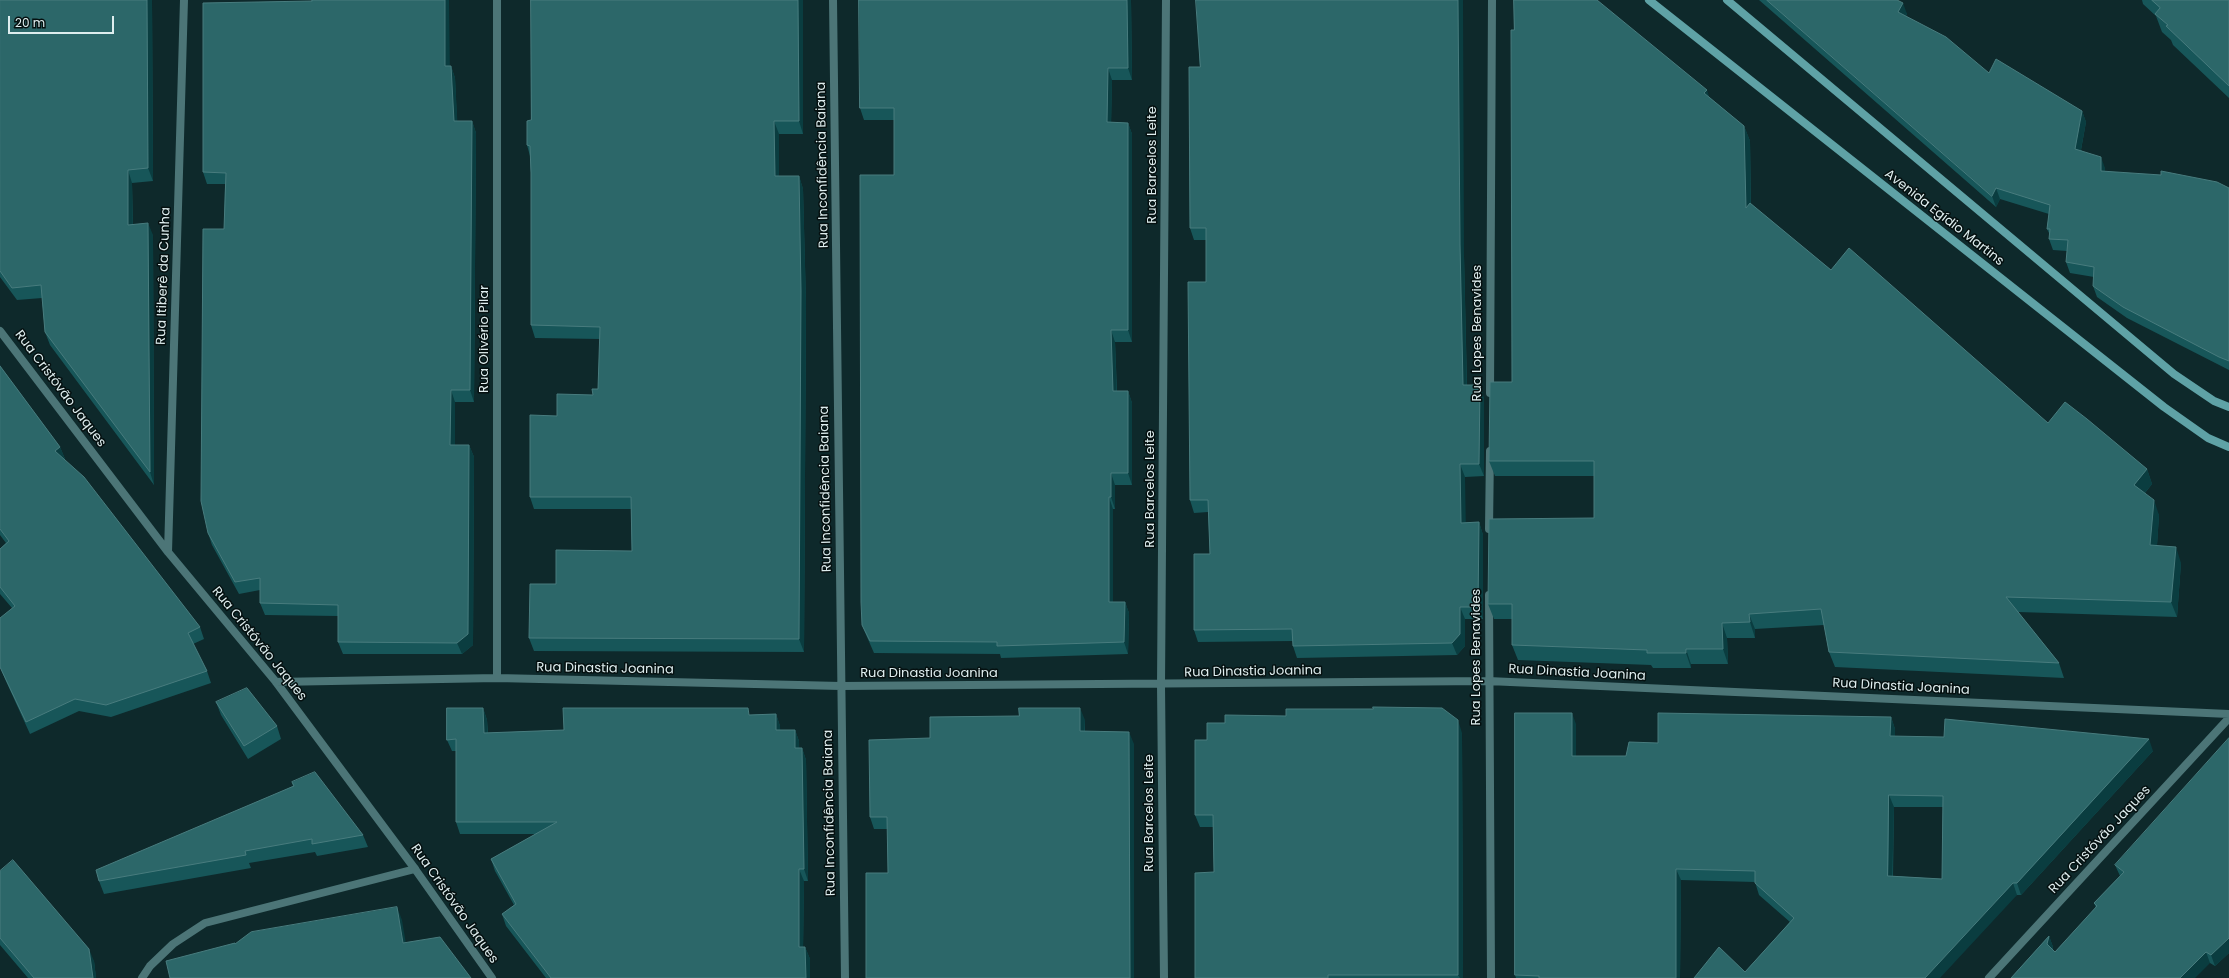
<!DOCTYPE html>
<meta charset="utf-8">
<style>
body{margin:0}
#map{position:relative;width:2229px;height:978px;overflow:hidden;background:#0e292b;font-family:Poppins,sans-serif}
canvas{display:block}
.scale{position:absolute;left:8px;top:16px;width:106px;height:18px;box-sizing:border-box;border:2px solid #deedee;border-top:0;padding-left:5px;font-size:12px;line-height:14px;white-space:nowrap;color:#deedee;-webkit-text-stroke:3px #051010;paint-order:stroke}
</style>
<div id="map">
<canvas width="2229" height="978"></canvas>
<div class="scale">20 m</div>
</div>
<script>
const ctx = document.querySelector('canvas').getContext('2d');
ctx.lineJoin = 'round';
function trace(path, color, width, dash) {
  ctx.strokeStyle = color;
  ctx.lineWidth = width;
  ctx.lineCap = dash ? 'butt' : 'round';
  ctx.setLineDash(dash || []);
  ctx.stroke(path);
}
function fillPath(path, color) {
  ctx.fillStyle = color;
  ctx.fill(path, 'evenodd');
}
function drawText(font, color, halo, rows, align = 'center') {
  ctx.font = font + ' Poppins,sans-serif';
  ctx.lineWidth = 3;
  ctx.setLineDash([]);
  ctx.textBaseline = 'middle';
  ctx.strokeStyle = halo;
  ctx.fillStyle = color;
  for (const [text, x, y, turn = 0] of rows) {
    ctx.save();
    ctx.translate(x, y);
    ctx.rotate((+turn || 0) * Math.PI / 180);
    ctx.textAlign = isNaN(turn) ? turn : align;
    if (halo) ctx.strokeText(text, 0, 0);
    ctx.fillText(text, 0, 0);
    ctx.restore();
  }
}
trace(new Path2D(`
 M142,978L150,966L173,944L205,923L415,869`), '#4c7577', 8);
trace(new Path2D(`
 M833,0L845,978
 M0,331L168,552L276,682L415,869L492,978
 M1490,393L1492,0
 M1489,529L1490,451
 M168,552L184,0
 M1489,595L1491,978
 M497,678V0
 M276,682L497,678L841,686L1488,681L2229,714
 M1164,978L1161,685L1166,0
 M1989,978L2229,718`), '#4c7577', 8);
trace(new Path2D(`
 M1649,0L2164,407L2208,438L2229,447
 M1727,0L2174,374L2214,401L2229,407`), '#5fa2a6', 8);
fillPath(new Path2D(`
 M0,0H152L153,181L132,183L133,224L153,235L154,485L50,345L45,332L42,298L17,300L0,277Z
 M312,0H449V66H451L455,78L457,121H472L476,133L474,402H455V445H469L474,457L473,645L462,654H343L338,642V616L265,615L260,603V590L239,594L212,545L208,533L224,229L225,184H207L203,172Z
 M531,0H803V134H779V176H799L803,189L806,303L804,652L534,651L529,638L556,584L632,551L631,509H534L530,497L557,416L593,395L598,389L600,339L535,338L531,325V173L530,156L527,145L531,120Z
 M1131,0L1132,80H1112L1111,122L1128,123L1132,134V342H1115L1117,391H1128L1132,403V485H1115V509H1113V602H1125L1129,613L1128,654L1001,658L1000,654L874,653L867,637L862,625L894,175V120H864L860,108Z
 M1759,0H1897L1907,14L1906,16L1989,73L2082,111L2086,122L2081,150L2105,168V171L2229,188V370L2127,318L2097,297L2093,286L2094,277L2070,273L2066,262L2067,251L2053,250L2049,239L2050,235L2047,229L2049,214L2000,199L1996,207Z
 M2142,0H2229V98L2173,45L2171,40L2162,32L2156,16L2143,4Z
 M1514,30L1709,97L1744,126L1750,141L1751,204L1831,270L2048,423L2147,469L2152,484L2145,493L2159,515L2157,545L2181,563L2177,617L2018,612L2059,663L2064,678L1835,667L1829,652L1824,625L1755,629V638H1727L1728,664H1691V668H1653L1651,665L1518,660L1512,645V619H1494L1488,604L1594,518V476H1495L1489,461L1512,382Z
 M1189,67L1464,256L1467,385L1484,398V476L1465,477V523L1479,522L1483,535V619H1465V646L1457,655L1297,658L1293,646V641L1198,642L1194,630L1210,554L1208,512L1194,513L1190,500L1206,282V240H1194L1190,228Z
 M0,366L60,447L65,459L64,460L200,627L204,639L193,644L207,671L211,683L111,717L79,711L30,734L5,679L0,667L12,608L0,594V549L6,543L0,535Z
 M216,702L277,726L281,739L248,759L221,715Z
 M483,708L487,720L488,733L564,730L751,715L776,714L780,726V730H795L799,741V748H802L806,760L808,881H804L803,947H805L810,959V978H546L506,926L502,914L514,905L495,871L491,859L536,834H460L456,822V751H452L447,740Z
 M1891,717L1895,729V736L2153,751L2021,895H2017L1745,972L1790,922L1759,895L1755,882L1681,880L1680,978H1516L1515,975L1576,724V756H1626L1658,743ZM1894,807H1943L1942,879L1893,876Z
 M1085,720V731L1134,744V978H866L888,873V829H874L870,817Z
 M1462,733L1463,978H1195L1214,872L1213,827H1200L1195,815L1207,740Z
 M2229,738V953L2215,966L2210,963L2011,978L2049,936L2053,947V950L2055,952L2096,908L2094,903L2120,876L2115,865Z
 M292,782L363,835L368,847L317,856L315,852L249,863L251,868L104,894L99,881L293,786Z
 M0,871L94,961L96,978H28L0,945Z`), '#175659');
fillPath(new Path2D(`
 M147,0H152L153,181L148,168Z
 M445,0H449L450,78L445,66Z
 M798,0H803V134L799,121Z
 M1127,0H1131L1132,80L1128,68Z
 M1458,0H1463L1464,256L1467,398L1463,385L1460,244Z
 M1903,3L1907,14L1902,23L1898,12Z
 M451,66L455,78L458,133L454,121Z
 M1108,68L1112,80L1111,134L1107,122Z
 M1707,90L1712,105L1704,93Z
 M2082,111L2086,122L2079,160L2075,149Z
 M472,121L476,133L474,402L470,390Z
 M774,121L779,134V189L775,176Z
 M1128,123L1132,134V342L1128,330Z
 M1744,126L1750,141L1751,223L1746,208Z
 M2101,157L2105,168V182L2101,171Z
 M128,170L132,183L133,237L128,225Z
 M799,176L803,189L806,303L804,652L799,639Z
 M1996,188L2000,199L1996,207L1992,196Z
 M148,223L153,235L154,485L150,472Z
 M1111,330L1115,342L1117,403L1113,391Z
 M1480,385L1484,398V476L1479,464Z
 M451,390L455,402V456L450,445Z
 M1128,391L1132,403V485L1128,473Z
 M469,445L474,457L473,645L462,654L457,643Z
 M60,447L65,459L59,463L55,451Z
 M1460,464L1465,477L1466,535L1461,523Z
 M2147,469L2152,484L2139,500L2134,485Z
 M1111,473L1115,485V509L1111,497Z
 M1109,497L1113,509V614L1109,602Z
 M2154,500L2159,515L2156,560L2150,545Z
 M1479,522L1483,535V619L1478,607Z
 M2176,547L2181,563L2177,617L2171,602Z
 M1125,602L1129,613L1128,654L1124,642Z
 M1460,607L1465,619V646L1457,655L1452,643Z
 M1749,614L1755,629V638L1750,622Z
 M1722,623L1727,638L1728,664L1723,649Z
 M1686,649L1691,664V668L1686,653Z
 M483,708L487,720L488,744L484,733Z
 M1080,708L1085,720L1084,743L1080,731Z
 M1572,713L1576,724V768L1572,756Z
 M776,714L780,726L781,742L776,730Z
 M1891,717L1895,729V748L1890,736Z
 M1458,720L1462,733L1463,978H1460L1458,975Z
 M795,730L799,741L800,760L795,748Z
 M1129,732L1134,744V978H1130Z
 M2149,739L2153,751L2021,895L2017,883Z
 M802,748L806,760L808,881L804,869Z
 M1889,795L1894,807L1892,887L1888,876Z
 M799,869L804,881L803,959L799,947Z
 M1676,869L1681,880L1680,978H1676Z
 M2013,883L2017,895L1940,978H1925Z
 M397,907L402,920L408,956L403,943Z
 M2049,936L2053,947L2051,955L2047,944Z
 M2229,938V953L2215,966L2211,955Z
 M805,947L810,959V978H806Z
 M89,949L94,961L96,978H93Z
 M2206,952L2210,963L2195,978H2180Z`), '#0a3d40');
const building = new Path2D(`
 M0,0H147L148,168L128,170V225L148,223L150,472L45,332L41,285L12,288L0,271Z
 M312,0H445V66H451L454,121H472L470,390H451L450,445H469L468,634L457,643L338,642V605L260,603V578L235,582L208,533L201,501L203,229H224L226,173L203,172V3L312,1Z
 M531,0H798L799,121H774L775,176H799L801,291L799,639L529,638L530,584H556V550L632,551L631,497H530V415L557,416V394L593,395L592,389H598L600,327L531,325V173L530,146L527,145V121L531,120Z
 M859,0H1127L1128,68H1108L1107,122L1128,123V330H1111L1113,391H1128V473H1111V497H1109V602H1125L1124,642L997,646V642L870,641L862,625L861,602L860,175H894V108H860Z
 M1196,0H1458L1460,244L1463,385H1480L1479,464H1460L1461,523L1479,522L1478,607H1460V634L1452,643L1293,646L1292,629L1194,630V554H1210L1208,500H1190L1188,282H1206V228H1190L1189,67H1200Z
 M1514,0H1597L1707,90L1704,93L1744,126L1746,208L1750,203L1831,270L1849,248L2048,423L2065,402L2087,419L2147,469L2134,485L2154,500L2150,545L2176,547L2171,602L2006,597L2059,663L1829,652L1821,609L1749,614L1750,622L1722,623L1723,649H1686V653H1647V650L1512,645V604H1488L1489,519L1594,518V461H1489L1490,382H1512L1511,30H1514Z
 M1767,0H1897L1903,3L1898,12L1946,37L1989,73L1996,59L2082,111L2075,149L2101,157V171L2161,175V171L2217,182L2229,188V361L2219,357L2123,307L2093,286L2094,267L2066,262L2068,240L2049,239L2050,229H2047L2050,205L1996,188L1992,196Z
 M2152,0H2229V86L2166,26L2168,25L2155,14L2160,8Z
 M0,366L60,447L55,451L84,477L200,627L188,633L207,671L106,705L75,699L26,722L0,667V618L15,606L0,587V549L9,541L0,529Z
 M247,688L277,726L244,746L216,702Z
 M1373,707L1442,708L1458,720V975H1328V978H1195V873L1214,872L1213,815H1195V740H1207V723H1225V715L1286,716V709H1373Z
 M447,708H483L484,733L564,730L563,708H748L749,715L776,714V730H795V748H802L804,869H799V947H805L806,978H551L502,914L516,904L491,859L557,822H456V739L447,740Z
 M1019,708H1080V731L1129,732L1130,978H866V873H888L887,817H870L869,740L930,738V717L1019,716Z
 M1515,713H1572V756H1626L1629,742L1658,743V713L1891,717L1890,736L1944,737L1945,719L2149,739L2017,883H2013L1925,978H1694L1719,947L1745,972L1794,918L1755,883V871L1676,869V978H1539V976L1515,975ZM1889,795L1943,796L1942,879L1888,876Z
 M2229,738V938L2211,955L2206,952L2180,978H2011L2049,936L2047,944L2055,952L2097,906L2094,903L2124,872L2115,865Z
 M315,772L363,835L312,844V839L245,851L246,855L99,881L96,870L294,786L292,782Z
 M13,860L89,949L93,978H34L0,938V871Z
 M397,907L403,943L440,937L471,978H170L166,961L235,943V944L251,932Z`);
fillPath(building, '#2c6769');
trace(building, '#487c7e', 1);
drawText('13px', '#deedee', '#051010', [
 ["Rua Inconfidência Baiana",823,165,-91],
 ["Rua Barcelos Leite",1153,165,-90],
 ["Avenida Egídio Martins",1944,218,38],
 ["Rua Itiberê da Cunha",164,276,-88],
 ["Rua Lopes Benavides",1478,333,-90],
 ["Rua Olivério Pilar",485,339,-90],
 ["Rua Cristóvão Jaques",60,389,53],
 ["Rua Inconfidência Baiana",826,489,-91],
 ["Rua Barcelos Leite",1151,489,-90],
 ["Rua Cristóvão Jaques",259,644,51],
 ["Rua Lopes Benavides",1477,657,-90],
 ["Rua Dinastia Joanina",605,669,1],
 ["Rua Dinastia Joanina",1253,672,-1],
 ["Rua Dinastia Joanina",1577,673,3],
 ["Rua Dinastia Joanina",929,674],
 ["Rua Dinastia Joanina",1901,687,3],
 ["Rua Inconfidência Baiana",830,813,-91],
 ["Rua Barcelos Leite",1150,813,-90],
 ["Rua Cristóvão Jaques",2100,840,-47],
 ["Rua Cristóvão Jaques",454,904,55]
]);
</script>
